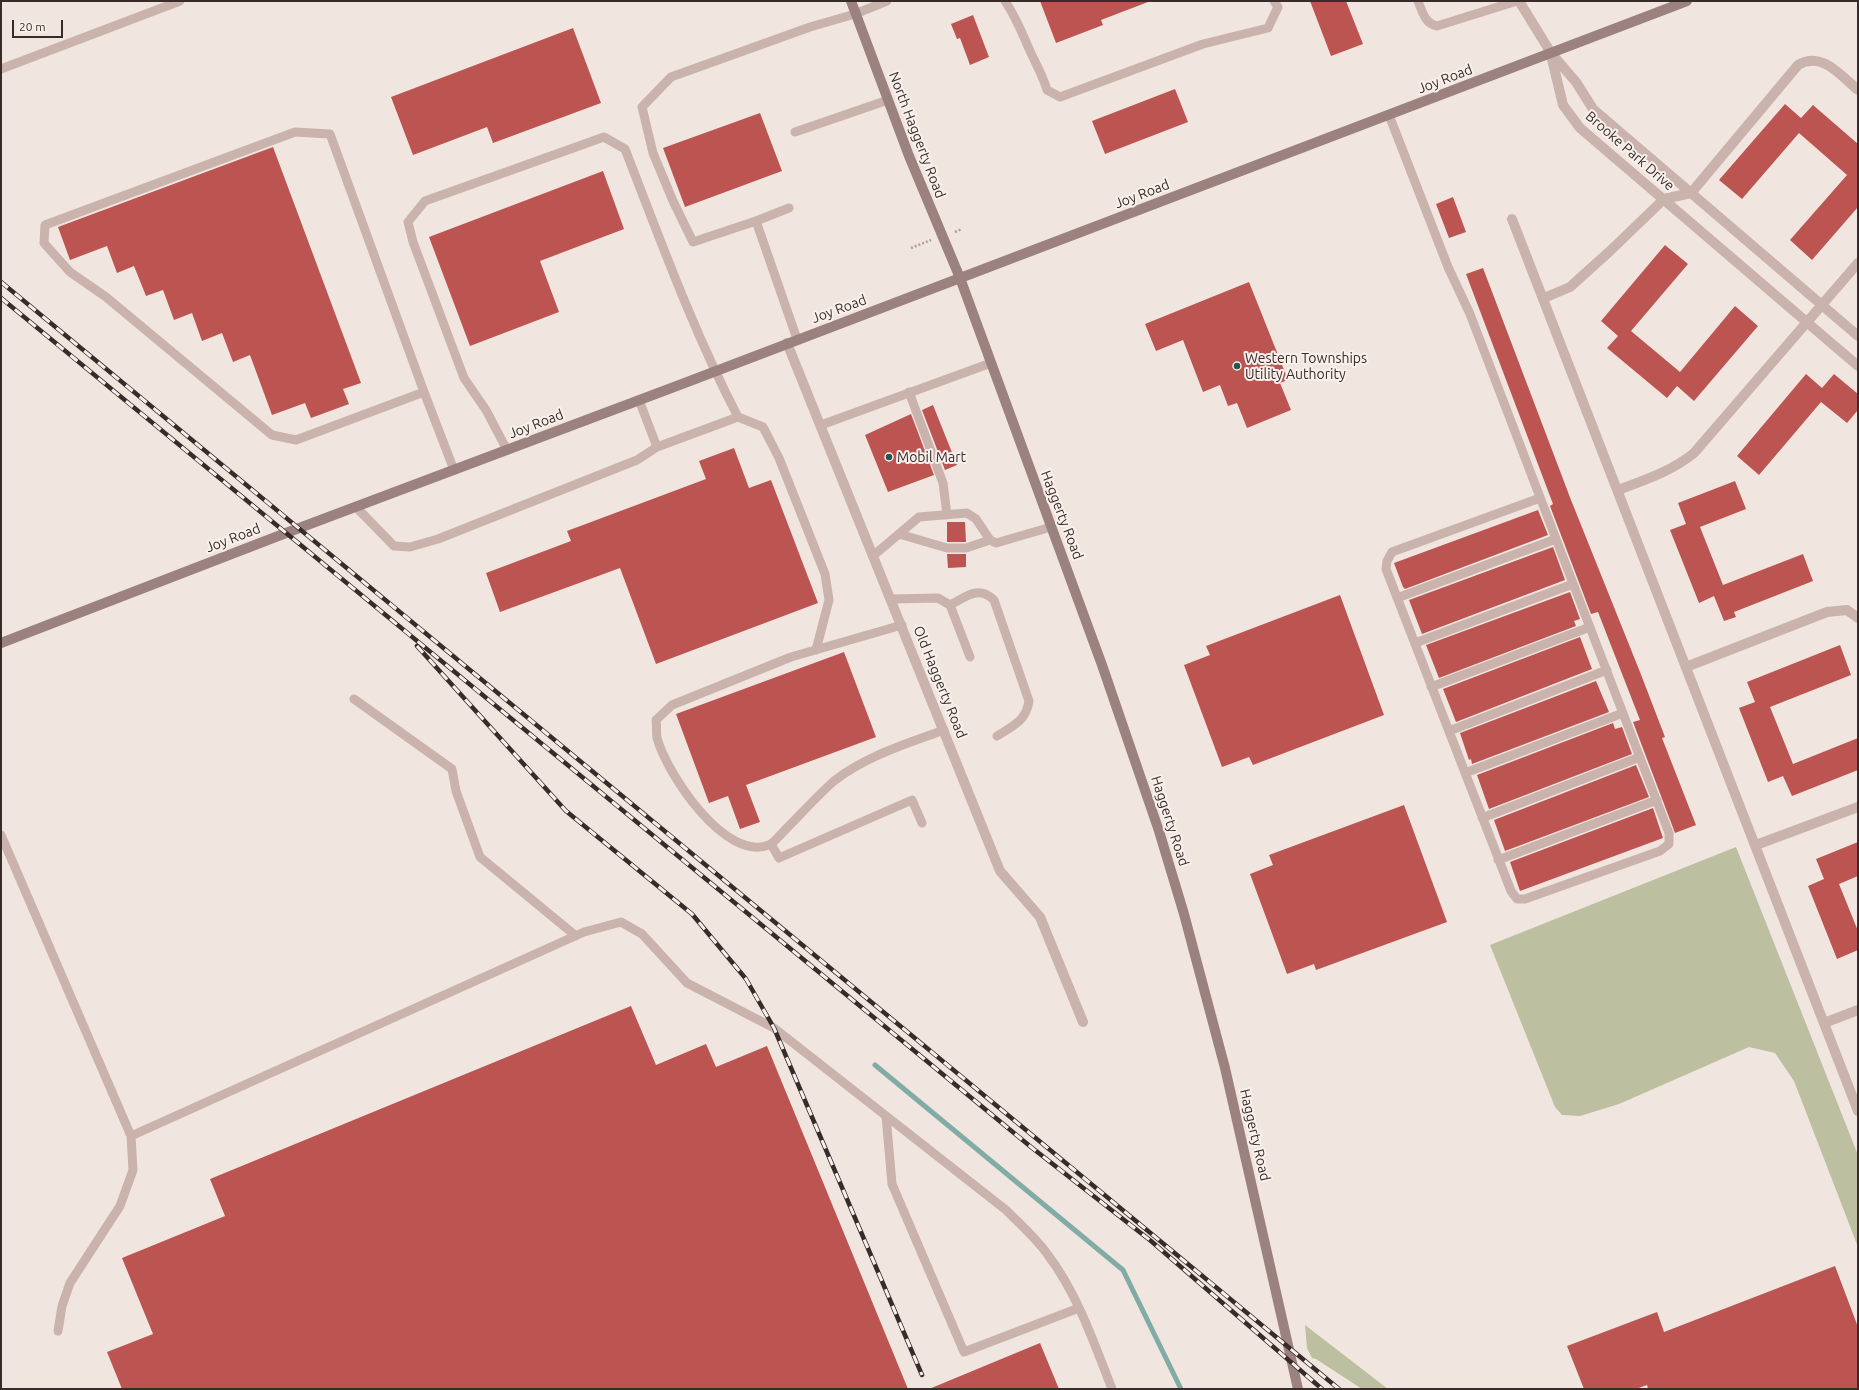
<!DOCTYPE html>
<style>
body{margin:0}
#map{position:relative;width:1859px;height:1390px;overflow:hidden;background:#f1e5e0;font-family:Ubuntu,sans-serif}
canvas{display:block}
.frame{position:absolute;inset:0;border:2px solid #372c2a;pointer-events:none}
.scale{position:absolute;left:12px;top:20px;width:51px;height:18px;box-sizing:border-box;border:2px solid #372c2a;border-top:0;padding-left:5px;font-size:12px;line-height:14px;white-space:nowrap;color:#372c2a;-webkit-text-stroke:3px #f9f0ec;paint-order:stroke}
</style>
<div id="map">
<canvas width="1859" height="1390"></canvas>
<div class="frame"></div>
<div class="scale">20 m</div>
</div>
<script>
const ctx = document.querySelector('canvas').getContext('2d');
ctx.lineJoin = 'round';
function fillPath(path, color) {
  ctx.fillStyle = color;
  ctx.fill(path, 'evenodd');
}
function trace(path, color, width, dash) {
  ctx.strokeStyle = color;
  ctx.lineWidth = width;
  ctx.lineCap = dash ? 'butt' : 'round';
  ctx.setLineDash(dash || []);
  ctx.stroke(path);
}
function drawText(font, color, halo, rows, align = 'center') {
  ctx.font = font + ' Ubuntu,sans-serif';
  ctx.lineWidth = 4;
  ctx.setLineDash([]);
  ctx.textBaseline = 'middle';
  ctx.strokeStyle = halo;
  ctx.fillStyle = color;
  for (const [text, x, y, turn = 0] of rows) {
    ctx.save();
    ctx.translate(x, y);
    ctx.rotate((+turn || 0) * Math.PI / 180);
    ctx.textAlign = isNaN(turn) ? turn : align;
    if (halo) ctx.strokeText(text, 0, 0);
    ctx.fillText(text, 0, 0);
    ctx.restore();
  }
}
fillPath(new Path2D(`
 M1736,847L1858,1155V1247L1794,1081L1775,1053L1749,1047L1619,1104L1580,1116L1562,1115L1555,1107L1490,945Z
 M1305,1325L1388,1389H1362L1316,1359L1312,1358L1307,1348Z`), '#bcbfa0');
trace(new Path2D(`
 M875,1065L1123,1270L1181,1389`), '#81aca5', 5);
fillPath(new Path2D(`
 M1040,1H1148V2L1101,20L1103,25L1056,43Z
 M1310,1H1346L1363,44L1331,56Z
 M973,15L989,57L970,65L960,38L957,39L951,24Z
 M573,28L601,103L493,143L487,127L413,155L391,97Z
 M1175,89L1188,122L1105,154L1092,121Z
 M1785,104L1801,118L1813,105L1858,144V207L1812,260L1790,240L1847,175L1799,133L1742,199L1719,180Z
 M760,113L782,171L685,207L663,148Z
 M273,147L361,383L343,389L349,404L311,418L305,403L272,415L250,355L233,362L222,333L202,341L192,313L174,320L163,290L146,296L134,266L117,273L107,246L70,260L58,227Z
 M603,171L624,229L540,261L559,312L470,346L429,237Z
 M1453,197L1466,232L1449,238L1436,204Z
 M1665,245L1688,264L1631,331L1680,372L1735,306L1758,326L1694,401L1677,386L1667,398L1607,348L1618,336L1601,321Z
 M1483,268L1571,500L1640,672L1665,737L1662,738L1696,825L1675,833L1633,722L1640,720L1598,612L1591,614L1550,506L1553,504L1466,274Z
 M1249,282L1288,380L1280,383L1291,410L1247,428L1237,403L1228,406L1220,385L1203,392L1183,340L1156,351L1145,324Z
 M1806,374L1822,388L1834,374L1858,394V410L1847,423L1821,402L1759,475L1737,456Z
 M933,405L957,465L945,470L922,410Z
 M911,414L934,475L888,492L865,435Z
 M734,448L749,488L771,480L818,603L656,664L620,568L500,612L486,573L571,541L567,531L706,479L699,461Z
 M1735,481L1746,509L1700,527L1723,585L1803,554L1813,581L1734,612L1736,617L1724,621L1714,596L1699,603L1670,530L1686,524L1678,503Z
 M1538,510L1548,535L1405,589L1403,587L1394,563Z
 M947,522H965L966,542H947Z
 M1553,547L1565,580L1422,634L1409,600Z
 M947,554H966V567L948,568Z
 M1570,592L1580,619L1574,621L1576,626L1439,678L1426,645Z
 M1340,595L1384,715L1253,765L1249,757L1222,767L1184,665L1210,655L1206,646Z
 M1580,637L1592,669L1456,722L1443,689Z
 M1840,645L1851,675L1770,707L1793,764L1858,738V770L1792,796L1783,776L1768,782L1739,708L1755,702L1747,682Z
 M844,652L876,737L746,785L760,822L740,829L728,796L709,803L676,714Z
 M1596,681L1609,712L1472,764L1471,759L1469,760L1460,733Z
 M1613,723L1615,729L1622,727L1632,754L1489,809L1477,775Z
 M1636,765L1649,797L1505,851L1494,820Z
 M1404,805L1447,922L1316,970L1314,964L1287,974L1250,874L1273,865L1269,855Z
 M1653,808L1663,838L1520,891L1510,862Z
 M1858,842V876L1839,884L1858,931V950L1837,959L1808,886L1824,879L1816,859Z
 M631,1006L656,1065L706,1044L716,1067L767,1046L908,1389H122L107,1352L153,1334L122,1258L225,1216L210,1179Z
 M1835,1266L1858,1327V1389H1648L1647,1385L1636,1389H1584L1567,1346L1657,1312L1664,1332Z
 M1040,1343L1059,1389H929Z`), '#bc5552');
trace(new Path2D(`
 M955,232L962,229
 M911,248L931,240`), '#b49d96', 2.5, [2, 2]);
trace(new Path2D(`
 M1005,1C1016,17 1022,33 1030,51C1036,64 1043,76 1047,90L1060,97L1203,44L1268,28L1278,7L1274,1
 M1418,1C1422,11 1425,24 1437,26L1517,1
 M1,69L180,1
 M1389,115L1448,267L1470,314L1556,539L1669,833V844L1660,851L1525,899H1517L1511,891L1386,569L1387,561L1392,552L1540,498
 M795,132L888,100
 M789,208L756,221L797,339
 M756,221L693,242L673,201L653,153L642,107L671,77L810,27L855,14L887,1
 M424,392L296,440L272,435L106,297L70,272L44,243L45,225L295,132L330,134L424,392L454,470
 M909,392L943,483L947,515
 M639,400L657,447
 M738,417L763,427L779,458L825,574L829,600L816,650
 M821,425L991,363
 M356,507L394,546L410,547L438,539L637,460L657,447L738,417C693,331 660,239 625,149L604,137L425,201L408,222L413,242L464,378L486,410L507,450
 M899,534L947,548H966L990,540
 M874,555L919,517L967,513L976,519L990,540L996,543L1051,527
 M1397,598L1556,539
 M892,599L938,598L950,605L970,657
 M950,605C966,597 978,585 994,600L1029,701C1026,721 1013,726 997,736
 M902,625L791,657L672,705L656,720C657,725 656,733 657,738C667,774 725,862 769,845C775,842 780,835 785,830C801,814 817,796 834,781C866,756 906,744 944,730
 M1415,643L1573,584
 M1431,687L1590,627
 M354,699L452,769L456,791L480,857L576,936
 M1449,731L1607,670
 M1465,773L1623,713
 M1482,818L1640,757
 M1,835L131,1136L133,1170L120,1206L70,1283L62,1306L58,1331
 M771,844L779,858L912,800L922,823
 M1498,860L1657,800
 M886,1116L892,1184L964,1352L1079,1308
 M131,1136L584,932L621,922L642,934L687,983L774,1028L1006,1210C1020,1224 1036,1238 1048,1255C1078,1295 1094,1343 1112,1389`), '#c9b3ac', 9);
trace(new Path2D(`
 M1519,1L1551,53L1576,82L1593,109L1858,336
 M1551,55L1563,105L1580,128L1858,366
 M1512,219L1858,1111
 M1544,298L1570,287L1610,251L1664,199L1691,193L1798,65C1822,51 1840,75 1858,90
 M787,343L1000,871L1040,917L1083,1022
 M1618,490C1645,480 1672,471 1694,453L1858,263
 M1686,667L1827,612L1847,610L1858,618
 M1756,845L1858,807
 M1824,1023L1858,1010`), '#c9b3ac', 10);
trace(new Path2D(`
 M851,1L909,156L960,278L1102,665L1159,831L1184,914L1225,1068L1298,1389
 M1,643L286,533L682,384L1687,1`), '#9c827e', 10);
const rail = new Path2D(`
 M1,282L1339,1389
 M1,298L1031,1147L1151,1241L1322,1389
 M417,646L566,811L692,914L746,979L774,1028L922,1375`);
trace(rail, '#372c2a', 4.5);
trace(rail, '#f9f0ec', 3, [9]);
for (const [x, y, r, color] of [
 [1237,366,4,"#23564e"],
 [889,457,4,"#23564e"]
]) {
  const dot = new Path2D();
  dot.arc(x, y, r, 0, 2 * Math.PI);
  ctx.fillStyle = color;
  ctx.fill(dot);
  trace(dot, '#f9f0ec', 1.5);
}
drawText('14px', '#372c2a', '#f9f0ec', [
 ["Joy Road",1445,79,-21],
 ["North Haggerty Road",917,135,69],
 ["Brooke Park Drive",1630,151,41],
 ["Joy Road",1142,194,-21],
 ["Joy Road",839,309,-20],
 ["Joy Road",536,424,-21],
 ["Haggerty Road",1062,515,69],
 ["Joy Road",233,538,-21],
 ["Old Haggerty Road",940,682,68],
 ["Haggerty Road",1170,821,72],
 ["Haggerty Road",1255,1135,77]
]);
drawText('14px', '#372c2a', '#f9f0ec', [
 ["Western Townships",1245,358],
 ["Utility Authority",1245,374],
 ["Mobil Mart",897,457]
], 'left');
</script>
